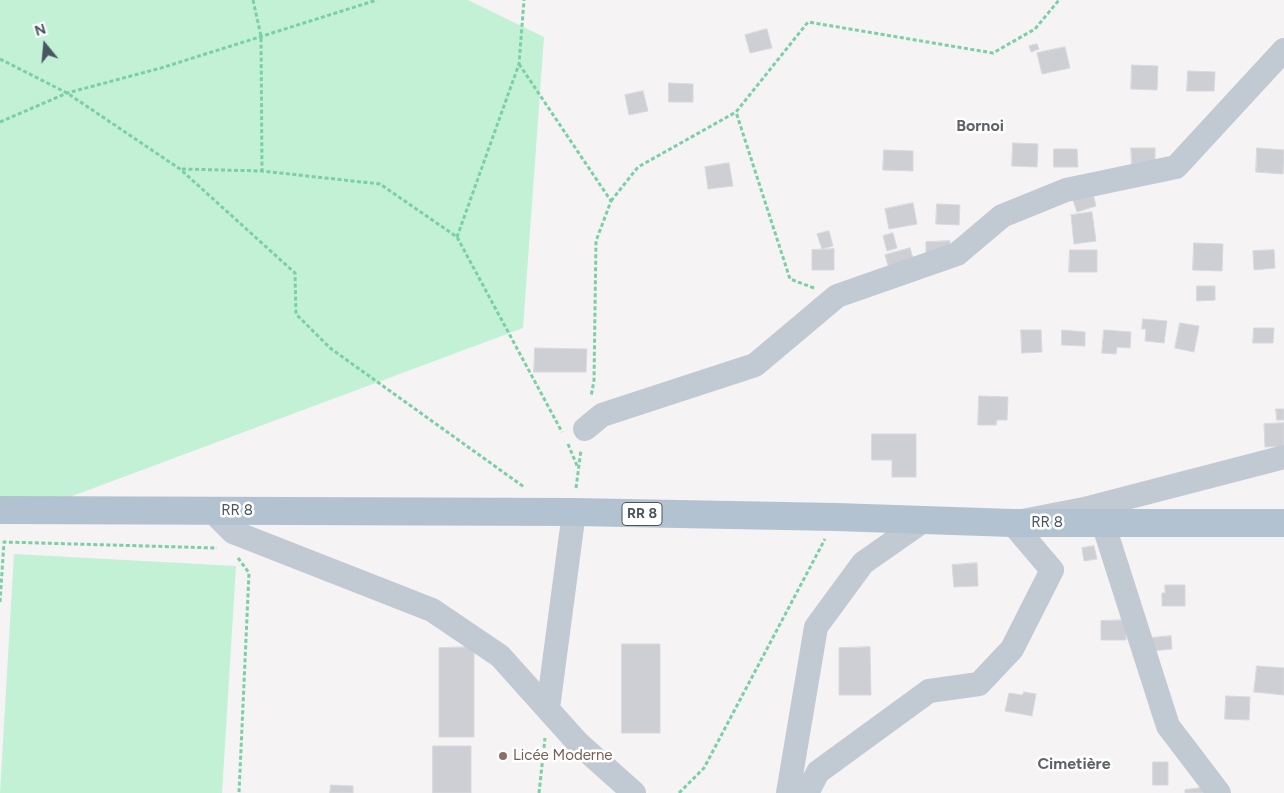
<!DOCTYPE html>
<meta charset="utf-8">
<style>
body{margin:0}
#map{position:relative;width:1284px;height:793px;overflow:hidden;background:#f5f3f3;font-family:Figtree,sans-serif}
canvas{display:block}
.north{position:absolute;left:20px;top:20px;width:50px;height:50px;-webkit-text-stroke:4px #fff;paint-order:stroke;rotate:343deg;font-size:14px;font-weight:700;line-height:20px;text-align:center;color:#4a5661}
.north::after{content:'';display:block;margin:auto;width:18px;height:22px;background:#4a5661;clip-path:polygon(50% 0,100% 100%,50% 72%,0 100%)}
</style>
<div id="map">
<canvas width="1284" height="793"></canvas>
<div class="north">N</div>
</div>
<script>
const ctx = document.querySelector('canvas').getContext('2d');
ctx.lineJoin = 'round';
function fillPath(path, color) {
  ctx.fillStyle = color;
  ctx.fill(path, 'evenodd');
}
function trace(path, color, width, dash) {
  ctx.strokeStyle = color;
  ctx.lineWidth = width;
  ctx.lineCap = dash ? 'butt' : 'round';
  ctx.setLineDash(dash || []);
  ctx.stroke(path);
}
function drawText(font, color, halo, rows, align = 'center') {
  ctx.font = font + ' Figtree,sans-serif';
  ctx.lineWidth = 5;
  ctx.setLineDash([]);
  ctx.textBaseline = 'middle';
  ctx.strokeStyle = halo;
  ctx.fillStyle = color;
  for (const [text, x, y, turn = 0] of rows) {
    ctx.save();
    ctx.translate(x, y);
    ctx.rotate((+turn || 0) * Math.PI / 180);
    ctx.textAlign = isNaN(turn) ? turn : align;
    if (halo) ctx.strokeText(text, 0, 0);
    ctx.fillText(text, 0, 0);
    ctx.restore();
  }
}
fillPath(new Path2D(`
 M0,0H468L544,37L523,328L0,523Z
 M14,554L236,566L222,793H0Z`), '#c3f1d5');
const building = new Path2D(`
 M767,29L772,48L750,53L745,35Z
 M1037,44L1039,49L1031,52L1029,46Z
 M1065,47L1070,68L1042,74L1037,53Z
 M1132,65L1158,66L1157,90L1131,89Z
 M1188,71L1215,72L1214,91H1187Z
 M669,83L693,84V102H669Z
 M643,91L648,111L629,115L625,95Z
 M1013,143L1038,144L1037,167L1012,166Z
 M1131,148H1155V164H1132Z
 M1257,148L1284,150L1283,174L1256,172Z
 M1054,149H1077L1078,167H1054Z
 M884,150L913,151V171L883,170Z
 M729,163L733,186L708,189L705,167Z
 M1093,194L1096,206L1077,212L1073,200Z
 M913,203L917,224L889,229L885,209Z
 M937,204L960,205L959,225L936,224Z
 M1092,212L1096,241L1074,244L1071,215Z
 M829,231L833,246L822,249L817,234Z
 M893,233L897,248L887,251L883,236Z
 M950,241V254H926V242Z
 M1194,243L1223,244L1222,271L1193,270Z
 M910,248L914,262L889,269L885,255Z
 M834,249V270H812V250Z
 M1070,250H1097V272H1069Z
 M1274,250L1275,268L1254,270L1253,251Z
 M1197,286H1215V300L1197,301Z
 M1143,319L1167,321L1164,343L1145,341L1146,329H1142Z
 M1180,323L1199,326L1194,352L1175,348Z
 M1254,328H1274L1273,343H1253Z
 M1021,330H1041L1042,352L1022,353Z
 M1062,330L1085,332V346L1062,345Z
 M1104,330L1131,332L1130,348L1117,347L1116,354L1102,353Z
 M535,348L587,349L586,372H534Z
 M979,396L1008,397L1007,420H997L996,425H978Z
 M1276,409H1284V420H1277Z
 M1284,423V446L1265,447L1264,424Z
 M872,434H916V477H892V460H872Z
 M1094,546L1097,559L1084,561L1082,548Z
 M977,563L978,586L954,587L952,565Z
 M1165,585H1185V606H1162V593H1165Z
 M1126,620V640H1101V621Z
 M1171,636L1172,649L1151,651L1150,638Z
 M622,644H660V733H622Z
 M474,647V737H439V648Z
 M870,647L871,695H839V648Z
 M1257,666L1284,668V695L1254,692Z
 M1024,692L1036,694L1032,716L1005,711L1009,693L1022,695Z
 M1226,696L1250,697L1249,720L1225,719Z
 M433,746H471V793H433Z
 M1153,762H1168V785H1153Z
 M331,785L353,786V793H330Z
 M1207,787V793H1185V790Z`);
fillPath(building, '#cdcfd5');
trace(building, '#d7d9de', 1);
trace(new Path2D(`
 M253,0L261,36L262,171
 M0,59L67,93L180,169L295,273L296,314L330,348L524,487
 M519,64L611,201L596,241L594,380L591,397
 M0,122L67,93L161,68L377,0
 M182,169L262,171L380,184L457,237L562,432
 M611,201L638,167L736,112
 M457,237L519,64L524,0
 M814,288L790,279L736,112L808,22L993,53L1035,29L1059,0
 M568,444L578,468
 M576,488L581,450
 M238,558L249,573L239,793
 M0,602L4,542L217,548
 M539,793L545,738
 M679,793L704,768L825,539`), '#7ad0a6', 3, [4, 2.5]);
trace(new Path2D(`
 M585,429L602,415L755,365L837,296L957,254L1002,216L1066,190L1176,167L1284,50
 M212,511L233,532L432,610L500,656L578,743L634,793
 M1103,523L1168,726L1219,793
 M548,708L574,512
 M788,793L816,627L863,563L923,521
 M807,793L818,772L929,691L979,684L1012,649L1052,570L1012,523L1084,509L1284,457`), '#c1cad2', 24);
trace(new Path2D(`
 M0,510L574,512L836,517L1012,523H1284`), '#b3c2d1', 28);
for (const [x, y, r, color] of [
 [503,756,5,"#8d6e63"]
]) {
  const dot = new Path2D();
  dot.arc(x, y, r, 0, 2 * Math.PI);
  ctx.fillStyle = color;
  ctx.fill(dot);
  trace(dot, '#fff', 2);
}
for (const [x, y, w] of [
 [642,514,40]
]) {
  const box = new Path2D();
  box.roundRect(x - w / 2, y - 11.5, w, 23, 4);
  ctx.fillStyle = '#fff';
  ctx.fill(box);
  trace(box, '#4a5661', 1);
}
drawText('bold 14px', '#4a5661', null, [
 ["RR 8",642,514]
]);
drawText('15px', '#4a5661', '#fff', [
 ["RR 8",237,511],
 ["RR 8",1047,523]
]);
drawText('15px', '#785e54', '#fff', [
 ["Licée Moderne",513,756]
], 'left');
drawText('bold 16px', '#5f6368', '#fff', [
 ["Bornoi",980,126],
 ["Cimetière",1074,764]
]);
</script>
